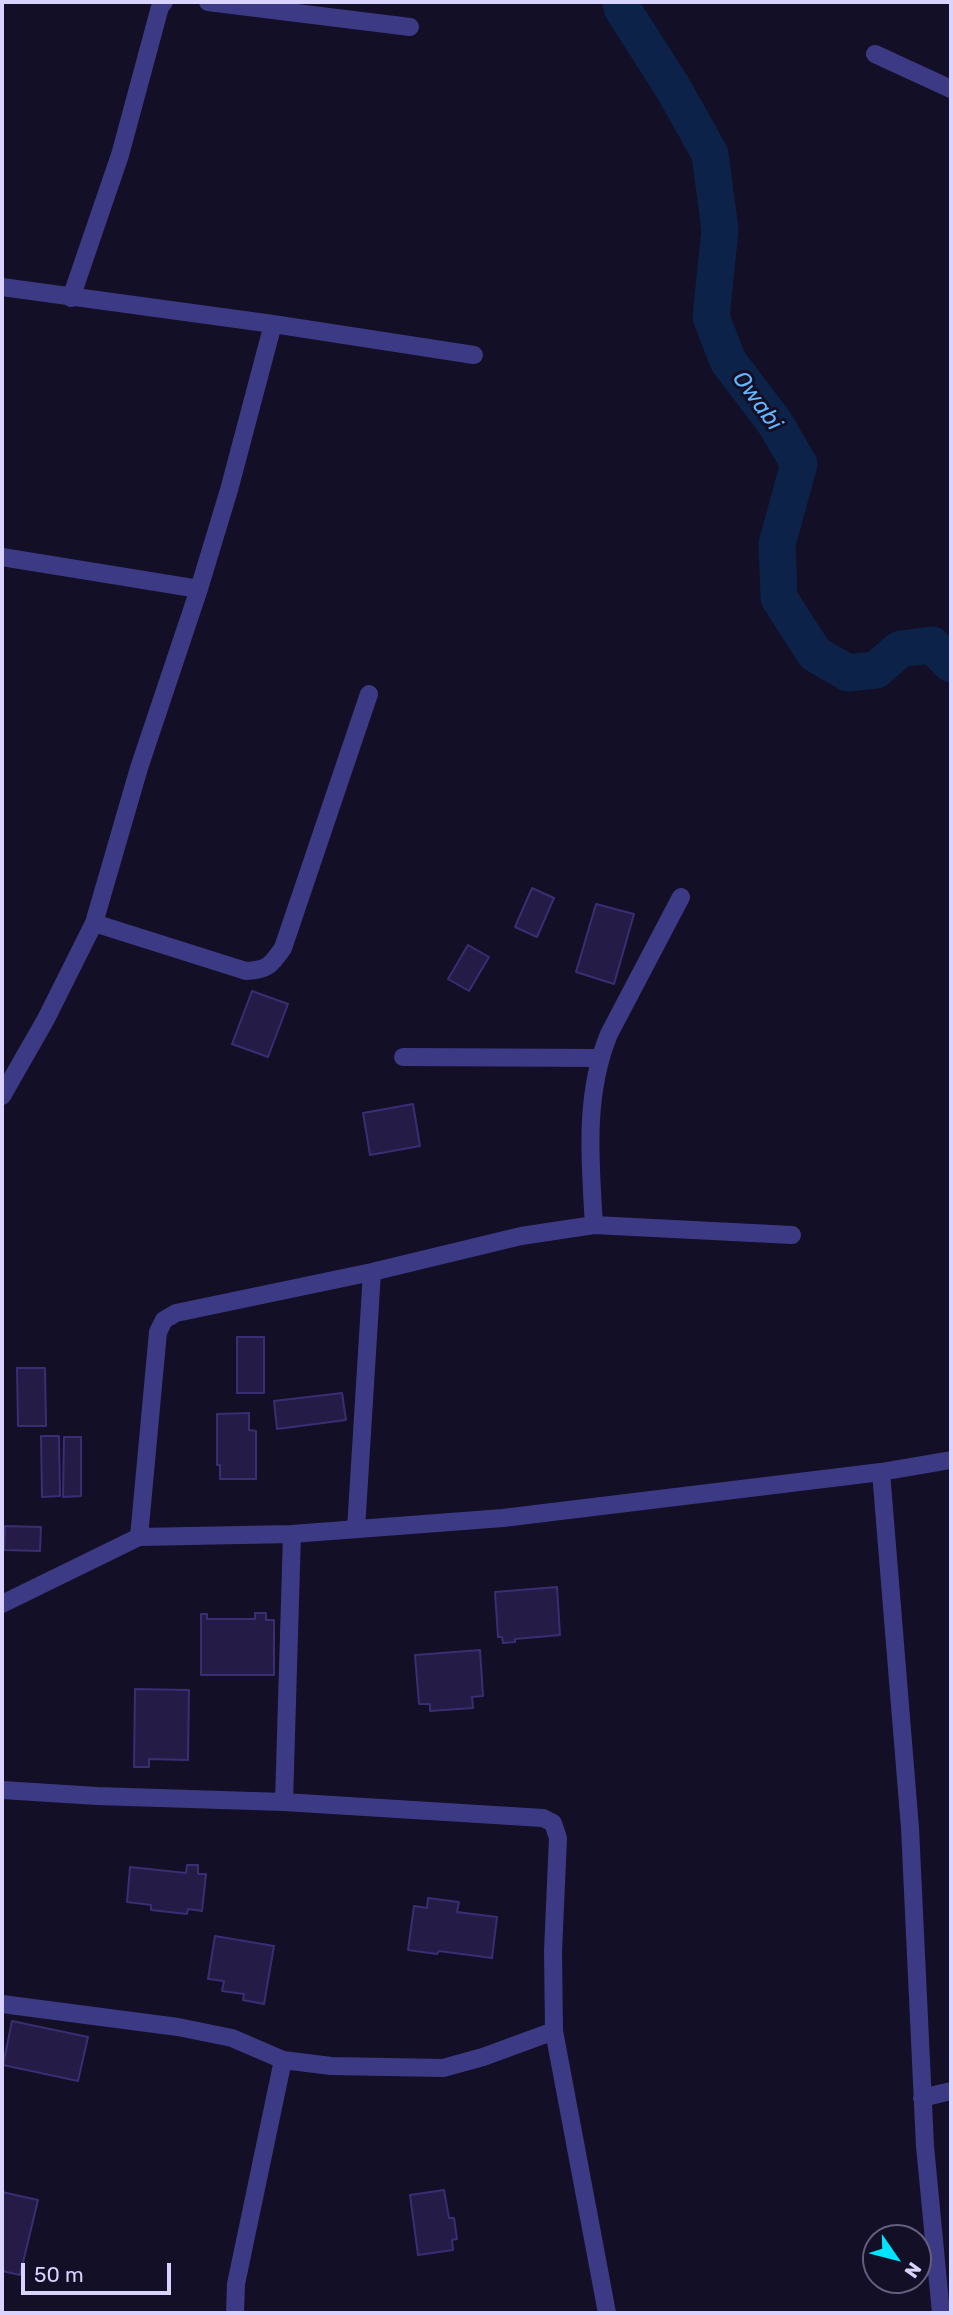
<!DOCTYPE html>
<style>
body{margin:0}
#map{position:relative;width:953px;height:2315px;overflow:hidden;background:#130f26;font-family:Rubik,sans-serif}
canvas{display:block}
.frame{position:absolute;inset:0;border:4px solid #d9d4ff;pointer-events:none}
.north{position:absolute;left:862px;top:2224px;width:70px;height:70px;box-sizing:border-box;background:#130f26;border:2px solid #625e7d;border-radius:50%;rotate:125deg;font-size:19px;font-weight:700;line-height:28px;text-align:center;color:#d9d4ff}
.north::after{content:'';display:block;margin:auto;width:24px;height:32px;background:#00e5ff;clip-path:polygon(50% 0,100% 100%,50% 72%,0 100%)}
.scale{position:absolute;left:21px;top:2263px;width:150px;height:32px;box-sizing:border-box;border:4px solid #d9d4ff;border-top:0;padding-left:9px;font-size:21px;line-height:24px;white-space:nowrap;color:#d9d4ff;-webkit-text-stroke:5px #130f26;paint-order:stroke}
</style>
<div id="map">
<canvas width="953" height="2315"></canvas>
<div class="frame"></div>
<div class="north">N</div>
<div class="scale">50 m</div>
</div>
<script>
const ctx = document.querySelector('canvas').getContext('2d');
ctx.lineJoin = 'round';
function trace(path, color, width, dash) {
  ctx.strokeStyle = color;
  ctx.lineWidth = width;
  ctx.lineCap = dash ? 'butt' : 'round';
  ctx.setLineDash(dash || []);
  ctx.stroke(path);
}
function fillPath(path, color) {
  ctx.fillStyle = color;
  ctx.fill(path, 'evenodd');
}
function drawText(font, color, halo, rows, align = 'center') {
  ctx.font = font + ' Rubik,sans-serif';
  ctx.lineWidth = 6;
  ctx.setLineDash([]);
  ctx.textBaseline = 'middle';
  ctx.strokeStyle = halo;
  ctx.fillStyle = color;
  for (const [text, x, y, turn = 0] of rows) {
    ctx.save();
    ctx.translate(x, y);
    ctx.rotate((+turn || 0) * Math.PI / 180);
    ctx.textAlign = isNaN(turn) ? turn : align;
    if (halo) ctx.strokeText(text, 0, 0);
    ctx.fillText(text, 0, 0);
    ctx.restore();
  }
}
trace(new Path2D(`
 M621,2L622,8L673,88L710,154L720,230L711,317L728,361L775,423L799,464L777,544L779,598L815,654L848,673L876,670L900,649L932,645L951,664`), '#0c2248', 37);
const building = new Path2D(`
 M532,888L554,898L537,937L515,927Z
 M596,904L634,914L614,984L576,972Z
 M468,945L489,957L469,991L448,979Z
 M252,991L288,1004L268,1057L232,1044Z
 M413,1104L420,1146L370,1155L363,1113Z
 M237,1337H264V1393H237Z
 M17,1368H45L46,1426H18Z
 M342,1393L346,1420L277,1429L274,1401Z
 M249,1413V1430L256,1431V1479H220V1465H217V1414Z
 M41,1436H59L60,1496L42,1497Z
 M64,1437H81V1496L63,1497Z
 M5,1526L41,1527L40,1551L4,1550Z
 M557,1587L560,1635L515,1639V1642L503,1643L502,1637H498L495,1592Z
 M255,1613H266V1620H274V1675H201V1614H207V1619H255Z
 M480,1650L483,1696L472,1697L473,1708L430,1711V1704H419L415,1655Z
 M135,1689L189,1690L188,1760L149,1759V1767H134Z
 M187,1865H198V1874H206L202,1911L188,1909L187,1914L151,1910V1905L127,1902L130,1867L186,1873Z
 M428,1898L459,1902L457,1912L497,1917L492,1958L439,1951L437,1954L408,1950L414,1906L427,1908Z
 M215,1936L274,1946L264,2004L243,2000L244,1994L222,1991L224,1981L208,1979Z
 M12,2021L88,2037L78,2081L3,2065Z
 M444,2190L449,2218H454L457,2239L452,2240L453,2250L418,2255L410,2195Z
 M2,2192L38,2200L20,2275L2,2271Z`);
fillPath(building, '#241b47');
trace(building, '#3b2d73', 2);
trace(new Path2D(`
 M208,2L410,27
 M875,54L951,89
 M2,287L273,324L474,355
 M71,298L120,155L160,7L164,2
 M2,557L199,589
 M94,923L246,971C268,970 271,965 283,948L369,694
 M403,1057L599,1058
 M2,1096L46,1019L94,923L139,768L199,589L229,490L273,324
 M594,1225C590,1160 584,1095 609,1034L681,897
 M881,1472L910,1828L925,2146L941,2313
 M356,1529L372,1272
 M139,1537L158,1332L164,1320L176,1313L372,1272L521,1236L594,1225L792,1235
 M2,1604L139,1537L292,1534L503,1518L881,1472L951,1460
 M2,1790L97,1796L284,1802L543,1818L553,1823L558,1838L553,1951L554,2031L607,2313
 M284,1802L292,1534
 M2,2004L178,2027L232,2038L283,2060L331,2066L443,2068L483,2057L554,2031
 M922,2098L951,2091
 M235,2313L236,2284L283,2060`), '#3d3a85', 18);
drawText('italic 23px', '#62b6ff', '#130f26', [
 ["Owabi",757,401,54]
]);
</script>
